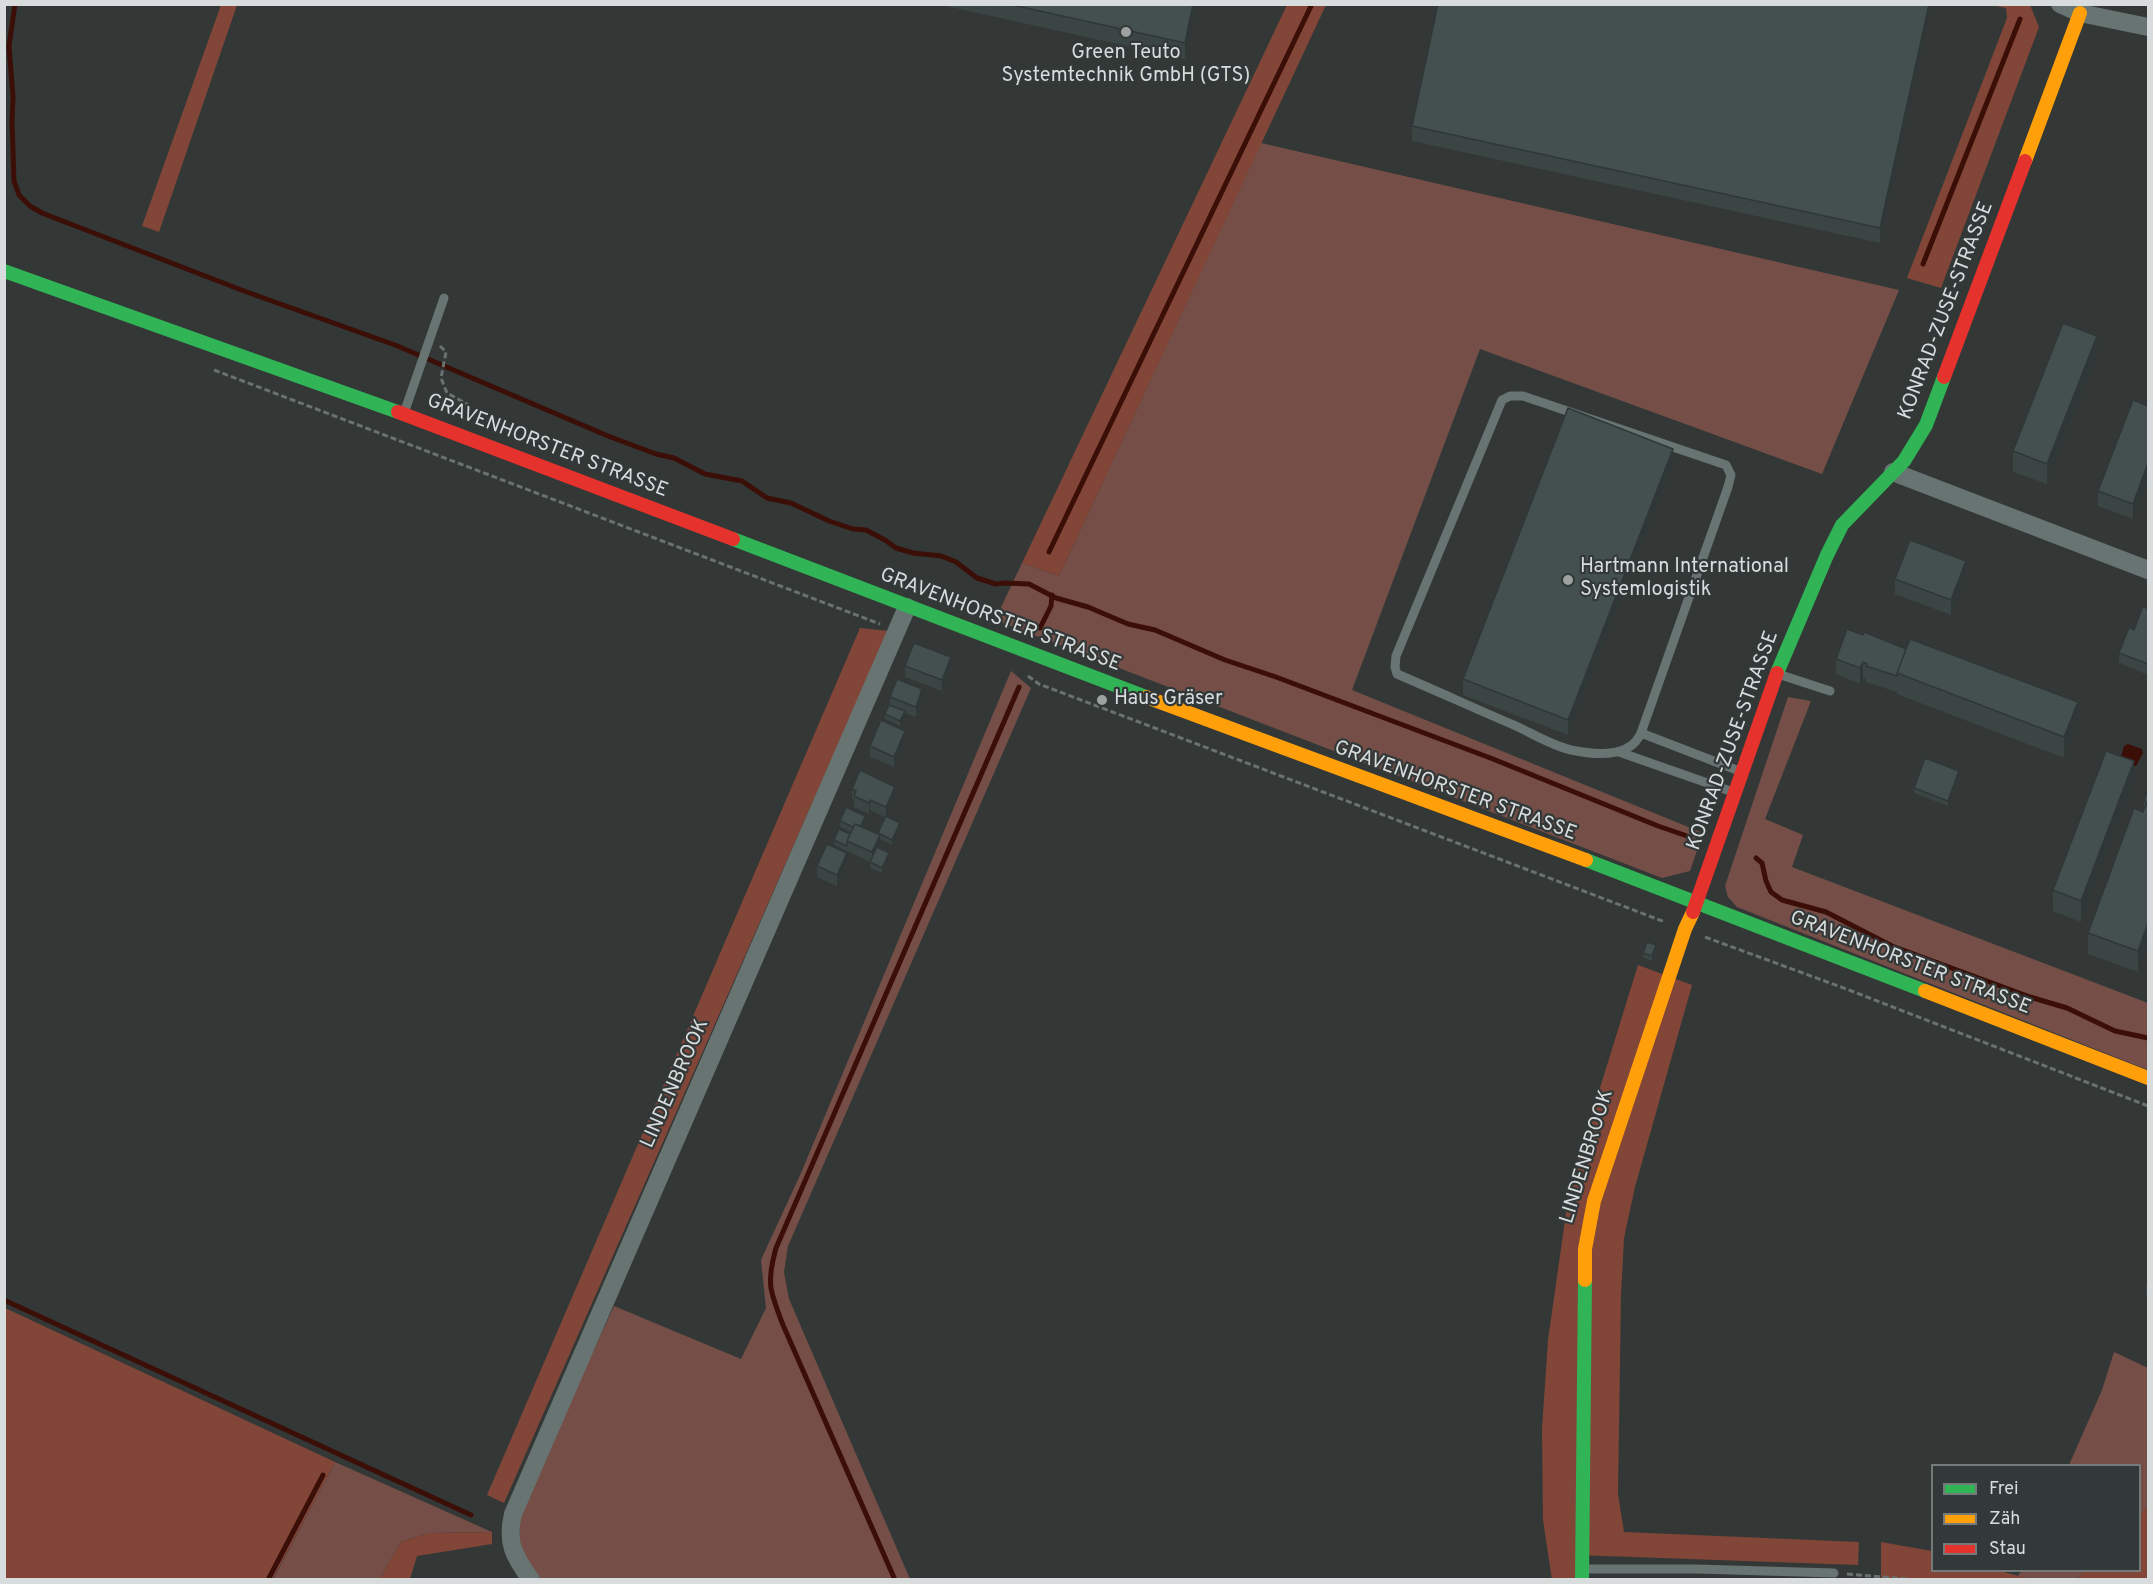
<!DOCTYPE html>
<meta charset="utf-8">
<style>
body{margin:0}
#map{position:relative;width:2153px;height:1584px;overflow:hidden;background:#333837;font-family:Overpass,sans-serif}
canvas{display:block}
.frame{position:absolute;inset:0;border:6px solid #d8dcdc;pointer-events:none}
.legend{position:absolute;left:1931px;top:1464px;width:210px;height:108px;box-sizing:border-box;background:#323938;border:2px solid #747a7a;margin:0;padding:8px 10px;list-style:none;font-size:18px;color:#d8dcdc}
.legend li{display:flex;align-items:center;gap:12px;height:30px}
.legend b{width:30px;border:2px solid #747a7a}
</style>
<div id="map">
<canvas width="2153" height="1584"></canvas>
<div class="frame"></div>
<ul class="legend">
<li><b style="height:8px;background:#30b455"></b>Frei</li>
<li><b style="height:8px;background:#ff9f0a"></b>Zäh</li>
<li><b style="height:8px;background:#e5322d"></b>Stau</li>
</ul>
</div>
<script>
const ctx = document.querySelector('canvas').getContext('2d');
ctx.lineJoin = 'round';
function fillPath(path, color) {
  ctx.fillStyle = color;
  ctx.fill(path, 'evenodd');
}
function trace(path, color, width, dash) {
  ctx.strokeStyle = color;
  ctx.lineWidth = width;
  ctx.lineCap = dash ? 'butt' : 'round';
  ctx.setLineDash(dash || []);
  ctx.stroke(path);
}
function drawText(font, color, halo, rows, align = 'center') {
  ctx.font = font + ' Overpass,sans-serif';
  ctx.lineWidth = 4.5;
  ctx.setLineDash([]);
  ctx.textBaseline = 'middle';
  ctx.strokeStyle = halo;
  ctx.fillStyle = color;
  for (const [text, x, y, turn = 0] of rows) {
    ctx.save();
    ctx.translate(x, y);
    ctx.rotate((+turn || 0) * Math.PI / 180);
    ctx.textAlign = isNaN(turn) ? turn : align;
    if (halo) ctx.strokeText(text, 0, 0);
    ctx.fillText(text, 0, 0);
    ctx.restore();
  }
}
fillPath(new Path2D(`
 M1261,143L1899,290L1822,474L1480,349L1352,690L1703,833L1690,871L1662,878L995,620L1022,563L1059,576Z
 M1011,671L1031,688L788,1246L784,1272L789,1299L910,1579L537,1580C519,1550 516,1538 523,1504L614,1306L741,1359L766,1308L761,1260L801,1173Z
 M1788,697L1811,701L1765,819L1803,835L1792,867L2148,1003V1070L1737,907L1728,897L1725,886Z
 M2114,1352L2148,1368V1506L2140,1515V1466L2069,1465L2102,1390Z
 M335,1462L492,1532L429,1533L401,1542L380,1579L273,1580Z
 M2021,1571H2085L2077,1579H2030L2018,1576Z`), '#754f47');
fillPath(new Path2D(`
 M221,5H237L159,232L142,226Z
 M1287,5H1326L1059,576L1022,563Z
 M1991,5H2030L2039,27L1941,288L1907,278L2007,18L2006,8Z
 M860,628L888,631L504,1503L487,1495Z
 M1638,965L1692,985L1635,1187L1624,1238L1621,1295L1618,1494L1624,1532L1859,1542L1858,1565L1577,1555L1575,1579L1552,1580L1543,1520L1542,1429L1548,1340L1570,1185Z
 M5,1308L335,1462L273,1579H5Z
 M2148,1506V1579H2077L2085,1571L2140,1570V1515Z
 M492,1532V1544L417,1556L410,1579H380L401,1542L429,1533Z
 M1881,1542L1932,1551V1570L2000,1571L2030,1579H1881Z`), '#824638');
fillPath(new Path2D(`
 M2128,744L2142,749L2143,753L2136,766L2132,767L2121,757L2124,746Z`), '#3b0e07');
trace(new Path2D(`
 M15,4L9,46L13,97L12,122L14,181L19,195L30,206L42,213L244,291L395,345L608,436L656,454L674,458L705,474L742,481L767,498L791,503L829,521L853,529L866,530L885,540L896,548L913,553L941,556L956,562L977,578L996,584L1005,583L1029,584L1056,598L1088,607L1128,624L1155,630L1225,660L1276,677L1493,759L1658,826L1690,837
 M1923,264L2020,19
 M1049,552L1312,4
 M1040,628L1051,606L1052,595
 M1756,858L1762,863L1766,881L1771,892L1782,900L1826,912L1892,946L2030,997L2067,1008L2115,1031L2148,1038
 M4,1300L471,1515
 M268,1580L323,1475
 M895,1580L783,1325C770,1291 766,1284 776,1248L1019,687`), '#3b0e07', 5);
trace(new Path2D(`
 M440,346L446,352L441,378L447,393L467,404L469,410L467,414
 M214,370L880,624
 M1028,676L1039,684L1665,922
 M1705,937L1849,990L2148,1106
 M1847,1574L1917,1580`), '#697271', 3, [6, 3]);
trace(new Path2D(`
 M1510,396H1523L1726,465L1731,475L1728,487L1641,733C1630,759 1595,755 1571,750C1553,746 1533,734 1516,726C1476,709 1437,691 1397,674L1395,667L1396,656L1502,400Z
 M404,413L444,298
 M1778,674L1830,691
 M1641,733L1742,772
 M1619,752L1733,792
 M1583,1569H1696L1834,1573`), '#677472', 9);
trace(new Path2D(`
 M2060,4L2080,13L2148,27
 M1893,472L2148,570
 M531,1580C514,1556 506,1543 513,1514L907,607`), '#677472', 18);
trace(new Path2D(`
 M4,271L398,412
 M733,539L1146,697
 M1777,673L1827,555L1842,525L1904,461L1926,425L1944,377
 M1586,860L1925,991
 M1582,1580L1585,1280`), '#30b455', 14);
trace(new Path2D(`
 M2025,161L2080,13
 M1146,697L1586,860
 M1925,991L2148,1078
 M1585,1280V1249L1594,1201L1685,929L1693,912`), '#ff9f0a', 14);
trace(new Path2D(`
 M1944,377L2025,161
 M398,412L733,539
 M1693,912L1777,673`), '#e5322d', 14);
fillPath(new Path2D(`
 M937,4H1197L1185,59Z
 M1931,4L1880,243L1412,141V126Z
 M2097,356L2047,484L2013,472V451Z
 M2133,400V519L2098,506V491Z
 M1673,464L1568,735L1463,695V679Z
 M1966,576L1951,615L1895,594V579Z
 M2148,609V675L2119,663V653Z
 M1847,629L2078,723L2064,758L1897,694V692L1866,682V679L1863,678L1860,684L1836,674V659Z
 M905,666L951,667L942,691L905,677Z
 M890,697L922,699L916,717L905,713V717L900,726L885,719V714L890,705Z
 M905,741L894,767L870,757V746Z
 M1959,776L1948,806L1914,793V788Z
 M2134,782L2081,922L2053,911V890Z
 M2148,788L2138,972L2088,954V933L2143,812L2144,801Z
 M852,789L895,797L886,817L900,828L892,845L880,839L879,848L889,858L882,873L870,868V862L834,845V840L850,834L851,832L840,827V821L865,822L863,827L878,834L885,817L870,810L869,814L854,807V800L852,799Z
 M847,863L837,886L817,877V866Z
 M1656,950L1652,961L1643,958V953Z
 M2148,1281V1298L2146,1296V1286Z`), '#3a4544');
fillPath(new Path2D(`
 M1193,4H1197L1185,59V43Z
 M1929,4H1931V7L1880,243V228Z
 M2097,336V356L2047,484V464Z
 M1673,449V464L1568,735V720Z
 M2148,463V479L2133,519V504Z
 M1966,561V576L1951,615V600Z
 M951,657V667L942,691V680Z
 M1863,662V678L1860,684V668Z
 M922,689V699L916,717V707Z
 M2078,702V723L2064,758V737Z
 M905,711V717L900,726V721Z
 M905,731V741L894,767V757Z
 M2134,761V782L2081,922V901Z
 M1959,771V776L1948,806V801Z
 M895,787V797L886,818V807Z
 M870,800V810L869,814V803Z
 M865,816V822L859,835V830Z
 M900,823V828L892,845V840Z
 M880,835V846L872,863V852Z
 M847,853V863L837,886V875Z
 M889,853V858L882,873V868Z
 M2148,923V943L2138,972V951Z
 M1656,945V950L1652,961V956Z`), '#303837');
const building = new Path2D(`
 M1008,4H1193L1185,43Z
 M1438,4H1929L1880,228L1412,126Z
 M2063,323L2097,336L2047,464L2013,451Z
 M2133,400L2148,406V463L2133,504L2098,491Z
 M1568,408L1673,449L1568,720L1463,679Z
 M1910,540L1966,561L1951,600L1895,579Z
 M2143,606L2148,609V664L2119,653L2129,627L2134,630Z
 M1847,629L1863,635L1864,632L1906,649L1897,673V676L1866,666L1867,664L1863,662L1860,668L1836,659Z
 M1910,639L2078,702L2064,737L1897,673Z
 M914,643L951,657L942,680L905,666Z
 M897,679L922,689L916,707L890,697Z
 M889,705L905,711L900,721L885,714Z
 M881,720L905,731L894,757L870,746Z
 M2106,751L2134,761L2081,901L2053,890Z
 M1925,758L1959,771L1948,801L1914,788Z
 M860,770L895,787L886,807L870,800L869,803L854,796L856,791L852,789Z
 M2148,788V923L2138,951L2088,933L2134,808L2143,812L2147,802L2144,801Z
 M846,807L865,816L861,826L855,824L853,827L840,821Z
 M886,816L900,823L892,840L878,833Z
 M855,824L880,835L872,852L847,841Z
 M839,829L850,834L847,841V846L834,840Z
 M827,844L847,853L837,875L817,866Z
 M877,847L889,853L882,868L870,862Z
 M1647,942L1656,945L1652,956L1643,953Z`);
fillPath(building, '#44504f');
trace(building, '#303837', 1.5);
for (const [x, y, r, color] of [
 [1126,32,6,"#9ea3a2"],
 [1568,580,6,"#9ea3a2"],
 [1102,700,6,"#9ea3a2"]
]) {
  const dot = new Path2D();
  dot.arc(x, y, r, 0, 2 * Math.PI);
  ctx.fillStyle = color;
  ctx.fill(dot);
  trace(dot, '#323938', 2);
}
drawText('20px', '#d8dcdc', '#323938', [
 ["Green Teuto",1126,54,"center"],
 ["Systemtechnik GmbH (GTS)",1126,77,"center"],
 ["Hartmann International",1580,568],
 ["Systemlogistik",1580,591],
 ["Haus Gräser",1114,700]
], 'left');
drawText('20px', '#d8dcdc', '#323938', [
 ["KONRAD-ZUSE-STRASSE",1947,311,-69],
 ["GRAVENHORSTER STRASSE",547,447,21],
 ["GRAVENHORSTER STRASSE",1000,621,21],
 ["KONRAD-ZUSE-STRASSE",1734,741,-70],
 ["GRAVENHORSTER STRASSE",1455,792,20],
 ["GRAVENHORSTER STRASSE",1910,964,21],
 ["LINDENBROOK",676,1084,-66],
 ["LINDENBROOK",1588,1157,-73]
]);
</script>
